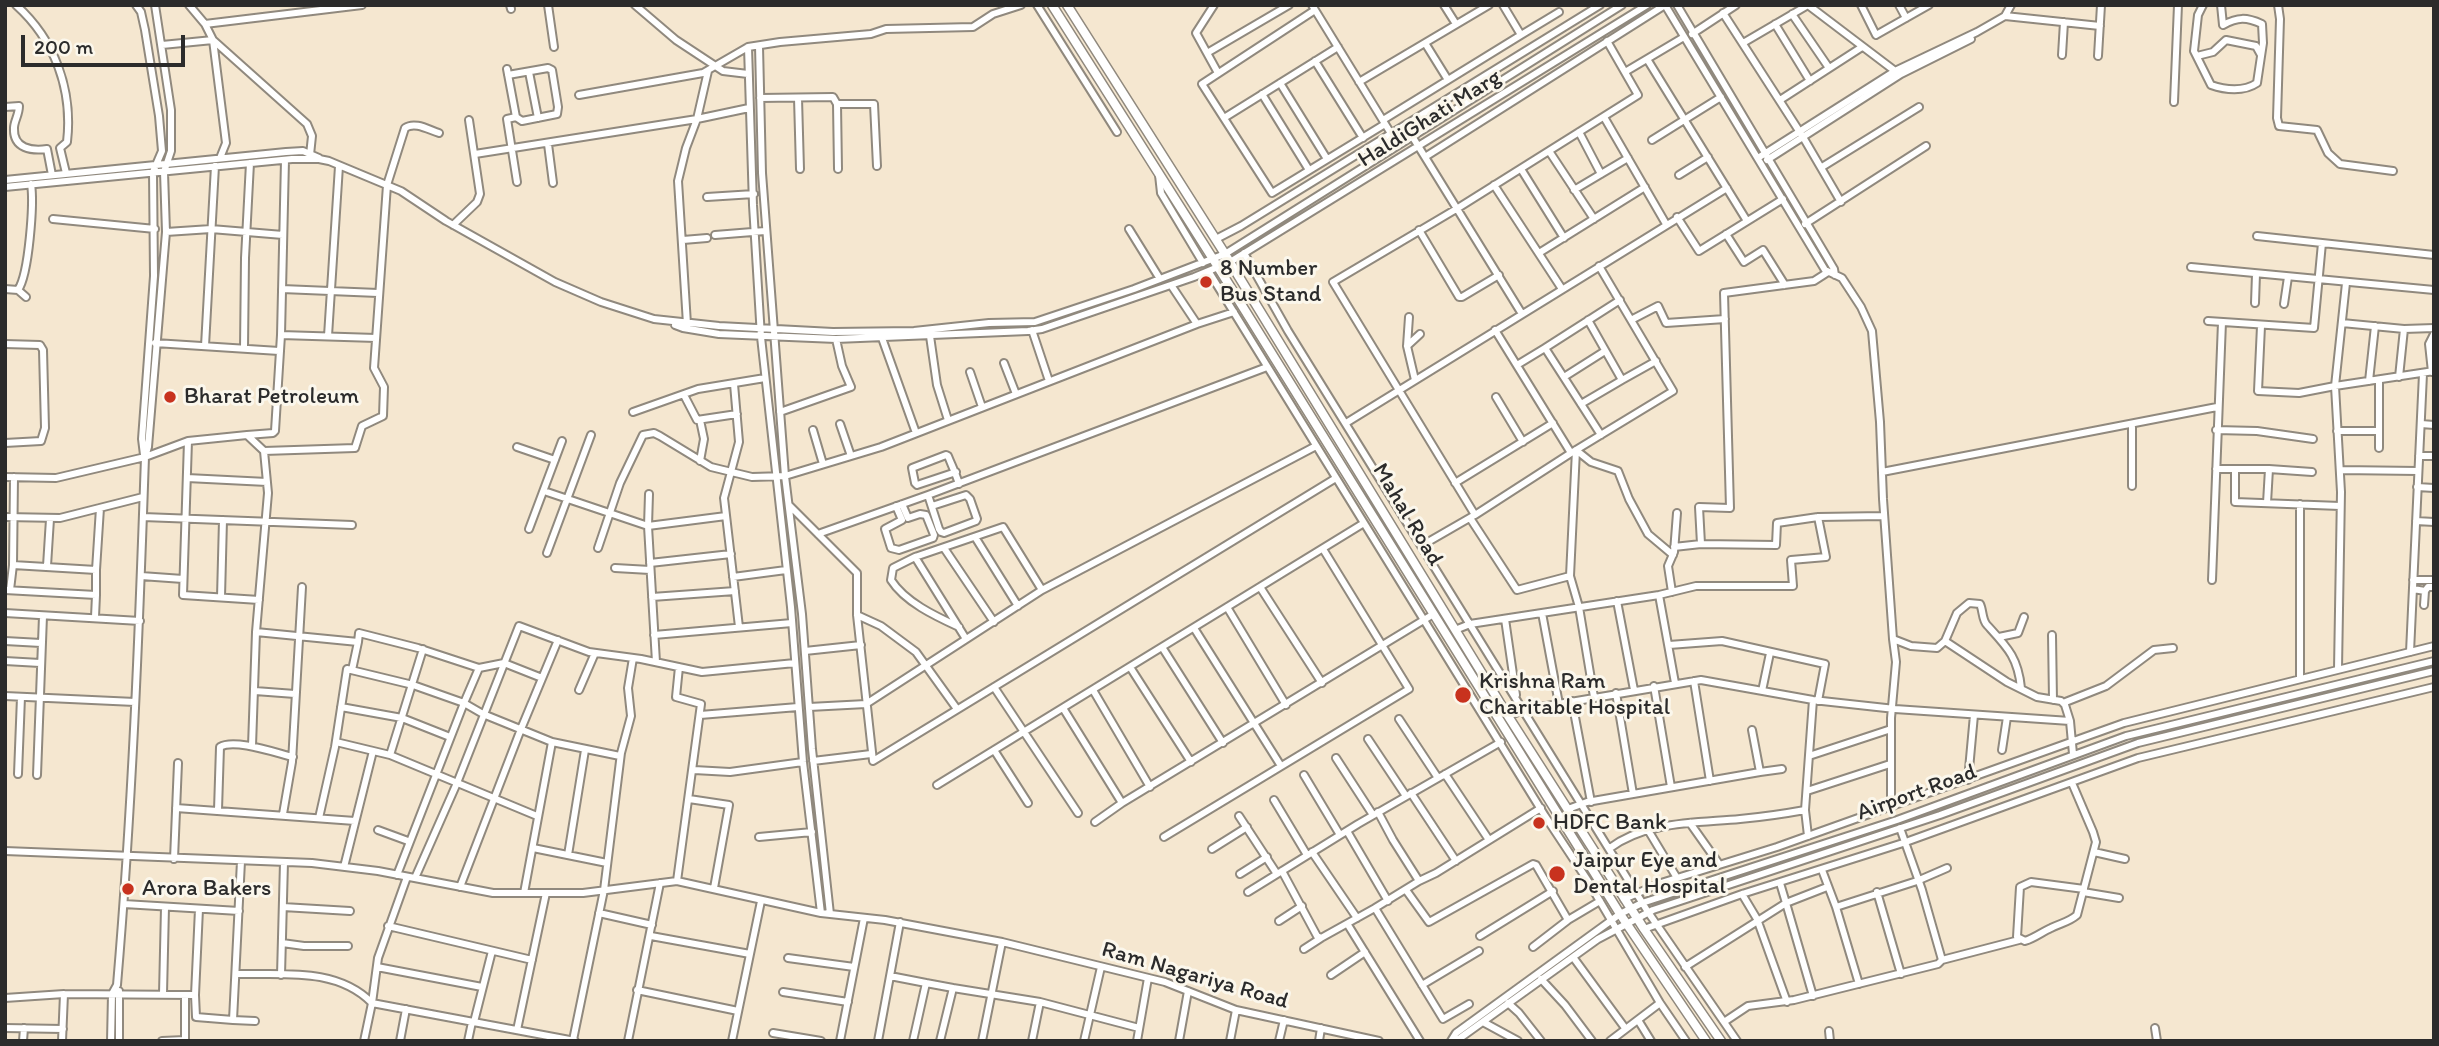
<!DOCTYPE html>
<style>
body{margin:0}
#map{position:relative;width:2439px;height:1046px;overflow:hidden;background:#f5e7d0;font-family:Itim,sans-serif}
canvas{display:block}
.frame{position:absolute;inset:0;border:7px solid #2b2b2b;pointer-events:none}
.scale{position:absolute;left:21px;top:35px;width:164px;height:32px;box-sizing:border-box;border:4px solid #2b2b2b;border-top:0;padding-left:9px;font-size:21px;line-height:24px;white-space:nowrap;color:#2b2b2b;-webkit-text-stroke:5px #fbf7ec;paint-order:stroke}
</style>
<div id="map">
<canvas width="2439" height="1046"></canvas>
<div class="frame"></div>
<div class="scale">200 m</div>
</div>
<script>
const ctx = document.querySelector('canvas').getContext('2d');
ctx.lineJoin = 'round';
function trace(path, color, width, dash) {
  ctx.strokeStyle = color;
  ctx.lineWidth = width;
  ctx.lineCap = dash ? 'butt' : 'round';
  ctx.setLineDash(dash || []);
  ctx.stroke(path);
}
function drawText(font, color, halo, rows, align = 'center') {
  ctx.font = font + ' Itim,sans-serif';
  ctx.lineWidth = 6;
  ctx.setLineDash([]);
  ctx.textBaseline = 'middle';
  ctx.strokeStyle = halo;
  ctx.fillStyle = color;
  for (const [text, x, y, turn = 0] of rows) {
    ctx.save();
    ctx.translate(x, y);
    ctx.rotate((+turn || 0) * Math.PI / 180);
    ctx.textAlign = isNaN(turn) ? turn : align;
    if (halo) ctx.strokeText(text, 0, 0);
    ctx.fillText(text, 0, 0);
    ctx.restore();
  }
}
const minor = new Path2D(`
 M16,5C55,40 73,90 67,142L60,148L66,173
 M136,5L141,12L145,30L159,116L162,151L153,172L154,276L142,439L144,455
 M189,5L205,24L213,40L307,124L312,136L310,155
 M510,5L511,9
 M548,5L554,47
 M635,5L676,40L723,71L748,74
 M1037,5L1117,132
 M1214,5L1196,33L1218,73
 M1312,5L1398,145
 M1444,5L1456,24
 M1677,5L1834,269L1835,275
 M1861,5L1876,35L1929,5
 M1899,5L1906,18
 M2203,5L2198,15L2194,51L2211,85C2225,90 2244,92 2257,83L2263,43L2262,24C2246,17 2238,17 2223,25L2221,5
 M2278,5L2280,19L2277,118L2279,126L2317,130L2328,153L2340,164L2393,171
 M1315,10L1202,84L1272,193L1385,124
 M1723,13L1803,137L1841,202
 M1792,14L1829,68
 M2005,16L2011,5
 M205,24L362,5
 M1775,24L1810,81
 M1692,34L1736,5
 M1521,35L1559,12
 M1425,43L1448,80
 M1743,43L1808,5L1895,71L1977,32L2005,16L2100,26
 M162,45L213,40L226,143L220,158
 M759,46L762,173L785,476L802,614L812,749L830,914
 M748,47L753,205L761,337L791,607L803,762L821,913
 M1207,53L1289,5
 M2062,55L2064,22
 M2098,56L2101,5
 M2197,56L2213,52L2226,40L2256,46L2261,55
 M1647,59L1747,221
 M1315,61L1363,138
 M507,69L516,117L507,119L517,182
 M529,72L538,118
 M1625,72L1684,37
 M508,75L548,68L552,70L558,107L557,114L522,121L516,117
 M1359,82L1489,5
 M1280,83L1327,159
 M1262,94L1309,170
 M579,95L703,73L748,47L780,42L871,34L886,29L973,27L993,14L1021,5
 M760,98L833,97L837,104H874L877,166
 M798,98L800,169
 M1780,100L1862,47
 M2174,102L2178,5
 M837,104L838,169
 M5,107L19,106C19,115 14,121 14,128C13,149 32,151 47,149L52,175
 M1604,117L1666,224
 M1224,118L1338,47
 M1383,120L1521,35L1503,5
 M1579,132L1601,174
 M1412,136L1522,314
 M1652,140L1721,97
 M548,144L553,183
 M1549,151L1594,219
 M475,154L697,119L749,108
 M1761,156L1895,71
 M1425,157L1665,5L1825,270L1842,278L1861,307L1872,331L1880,422L1883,499L1893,639L1911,646L1937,648L1945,641L2007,682L2037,697L2061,701L2065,705L2070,721
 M1767,160L1901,74L1971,39
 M1822,167L1919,107
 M1521,169L1564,238
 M1159,175L1161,193L1203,263
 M1679,175L1708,157
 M5,180L286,152L303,151L319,158
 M1494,185L1562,289
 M5,187L292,159H319L329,161L401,191L446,221L555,282L601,302L654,319L719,326L833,332L914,331L989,323L1035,322L1134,289L1225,254L1622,5
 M1574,190L1628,158
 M707,197L754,194
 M1677,217L1699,251L1783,199
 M53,219L155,229
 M1805,224L1926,146
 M453,225L477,202L480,194L469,120
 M1129,229L1160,279
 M1419,230L1459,297H1462L1499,275
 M166,232L211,229L283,235
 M1726,234L1744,262L1763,250L1785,285
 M715,235L765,231
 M2257,236L2434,255
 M1216,239L1241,226L1600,5
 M683,240L707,238
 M1244,253L1288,331L1648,912L1737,1041
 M1539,253L1645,187
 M2191,267L2434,290
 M1209,272L1545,816L1588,881L1660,1003L1686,1041
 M5,289L18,290L26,297
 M282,289L378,293
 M18,290C29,274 34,203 31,184
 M2255,303L2256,274
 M2284,304L2288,277
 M1409,317L1407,346L1415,380
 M1588,320L1622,380L1656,361
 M1631,320L1658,306L1666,323L1725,319
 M2208,321L2314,328L2322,243
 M2342,323L2404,329L2434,328
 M687,324L678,181L686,148L697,119L708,71
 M1197,324L1234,312
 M675,325L683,328L719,334L836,339L1028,331L1042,329L1194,277L1230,262L1647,5
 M2261,326L2258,391L2299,393L2335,386L2346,283
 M1032,330L1049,381
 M1495,330L1571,453L1673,391L1599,266
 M281,335L376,338
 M328,336L339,166
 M930,336L937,385L948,420
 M882,338L916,433
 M155,343L279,351
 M5,344L40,345L43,350L45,428L41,441L5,443
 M205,346L215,166
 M1407,346L1420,334
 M244,348L245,258L250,163
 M1545,348L1620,300
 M1004,363L1016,394
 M1517,365L1545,348L1601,435
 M970,372L982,407
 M2432,372L2429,344L2434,334
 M1564,377L1605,351
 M2399,377L2404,329
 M2379,380V448
 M2369,381L2375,326
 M734,384L739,442L724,498L739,627
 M684,395L697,420L737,414
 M1496,397L1523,442
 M1581,404L1622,380
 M633,412L698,389L765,378
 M780,412L851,387L842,366L836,339
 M1346,423L1727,188
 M840,424L851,456
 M2132,424V486
 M2421,424L2434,425
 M813,430L823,464
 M2216,430L2257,431L2313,439
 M2337,431H2379
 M247,435L273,433L275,431L281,335L285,160
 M188,441L183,595L259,600
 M517,447L555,460
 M1576,450L1591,462L1618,471L1629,499L1648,534L1673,555
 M264,451L355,448L362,426L383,416L384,387L374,368L387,185L405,128C415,121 429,130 439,133
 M1571,453L1475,515L1333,282L1458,208L1638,95L1607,41
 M2419,456H2434
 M700,461L704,439L700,420
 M2216,469H2235V502L2340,506
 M2235,469H2269L2267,503
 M2269,469L2312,472
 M2340,470L2418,471
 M956,472L917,485L915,483L912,468L946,455L948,456C952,466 956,474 959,484
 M1882,472L2217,407
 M5,477L56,478L145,457L188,441L247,435L264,451L268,493L256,632L252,746
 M14,477L13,565L96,570L100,508
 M187,478L267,482
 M1455,483L1553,423
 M2417,487L2434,488
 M544,491L648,526L656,662
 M649,494L648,526L726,516
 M928,495L939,529L941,532L944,533L976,521L977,519L970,499L966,495L932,506
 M2300,504V678
 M789,505L857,573V615L873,761L1336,478
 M896,506L902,520L885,529L891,548L899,550L933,538L934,535L926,515L920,514L908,518L902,504
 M5,517L60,518L143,497
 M143,517L352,525
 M1470,518L1517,590L1570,576L1576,450
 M2416,521L2434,522
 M529,529L562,441
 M818,534L928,495L1267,367
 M975,537L1018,606
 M1701,544L1699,507L1730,508L1724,293L1814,281L1828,272
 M1421,546L1473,516
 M1674,547L1701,544L1776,545L1777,523L1818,517
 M598,548L620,483L643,435L654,433L660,436L711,467L752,477L785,476L881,447L1197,324L1171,285
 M944,548L994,622
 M547,553L591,435
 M915,557L966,639
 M650,563L731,554
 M47,566L50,519
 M615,568L650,570
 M141,576L183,579
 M1570,576L1579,607L1594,697
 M733,577L786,570
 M2212,580L2222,322
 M2413,580H2434
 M1260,587L1322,683
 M2413,589L2425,591L2424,605
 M5,590L96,595V570
 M10,590L13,565
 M2425,591L2428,587H2434
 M1672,592L1668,566L1674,552L1677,513
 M1659,595L1675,683
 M221,597L223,520
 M652,597L735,591
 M1617,601L1634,690
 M1227,607L1286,705
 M5,613L140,621
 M1542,613L1559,704
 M857,615L881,626L916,652L957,709
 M95,617L96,595
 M1505,619L1516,695
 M959,627C935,616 905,602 891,580L893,568L915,557L1003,527L1042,590
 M1194,628L1281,766
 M1455,630L1470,624L1659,595L1696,586H1793L1791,560L1826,557L1818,517L1884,516
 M256,632L358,642L352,670
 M654,635L792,623
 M2052,635L2053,700
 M1999,637L2018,633L2024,617
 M5,641L41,643
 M1945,641L1957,613L1969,603L1980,604C1983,610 1982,620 1987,625C2007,647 2018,657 2021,688
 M358,642L359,633L418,648L479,668L504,663L542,678
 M1669,645L1722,641L1825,664L1818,701
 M1162,647L1223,743
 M805,651L861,645
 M2410,652L2423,374
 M5,661L40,663
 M1130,667L1191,762
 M479,668L464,703L483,714L552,742L620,756
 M2338,669L2341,492L2335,386L2434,371
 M1694,681L1710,781
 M1654,686L1671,787
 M994,687L1078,813
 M579,690L595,653
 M1093,690L1150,787
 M255,691L295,694
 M1762,691L1770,653
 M1616,693L1633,794
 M5,696L135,702
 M1572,701L1591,802
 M2063,703L2106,686L2154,650L2173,648
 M341,707L402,718L450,737
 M809,707L866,704L1042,590L1316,446
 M1063,708L1122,803
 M700,715L798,707
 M1508,716L1523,710L1701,680L1813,700L1895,709L2070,721L2073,754
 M1399,719L1438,778
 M1368,739L1406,796
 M336,742L390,755L537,816
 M994,750L1028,803
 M2002,750L2007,717
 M390,755L423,649
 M1809,756L1891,729
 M1336,758L1373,815
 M813,761L871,754
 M694,770L730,772L803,762
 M1760,772L1782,769
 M18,774L21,697
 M1445,774L1489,840
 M37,775L43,616
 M1304,775L1340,835
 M1968,780L1974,715
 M2072,783L2093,832L2096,842L2077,915C2069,922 2061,923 2051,928C2042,932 2035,938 2025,941L2017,937L2020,887L2031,882L2084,889
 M937,785L1364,523
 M1807,791L1890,764
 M1411,793L1456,861
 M689,799L729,805L714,888
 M1274,800L1307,855
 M176,808L355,821
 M1891,808V718L1896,662L1893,639
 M1568,809L1587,802L1760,772L1752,730
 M218,810L220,747C234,738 276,753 293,757
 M1378,812L1393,840L1419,881
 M283,814L292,762L302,587
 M1239,816L1277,874
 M319,818L335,747L347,669L413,685L464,703L397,875
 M1095,822L1122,803L1432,615
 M1690,823L1719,864
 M1900,828L1922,890L1942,960
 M378,830L408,841
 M1648,830L1677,878
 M1347,831L1388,901
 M1808,836L1805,810L1813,700
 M759,837L812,832
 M1164,837L1409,689L1323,549
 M533,848L607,863
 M1610,848C1646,821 1697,823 1740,819C1762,817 1783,814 1805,810
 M1212,849L1247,827
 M5,851L312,863L378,871L493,893H583L677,881L821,913L885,920L1002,942L1165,982L1236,1010L1379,1041
 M1312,852L1357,918
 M2094,852L2125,859
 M568,855L585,750
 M174,859L178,763
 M344,867L373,751
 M1822,870L1836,907L1859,984
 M1282,871L1317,936L1321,938L1375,908
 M1240,874L1267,857
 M415,878L457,783L519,626L589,652L641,659L702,672L795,663
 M677,881L701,704L676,697L679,667
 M1780,883L1786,903L1827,887
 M460,887L521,729L558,640
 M1406,890L1429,922L1533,864L1536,865L1568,920
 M1248,892L1358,824L1501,742
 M1877,892L1901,974
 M2083,892L2119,898
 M524,893L552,742
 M1742,894L1757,919L1787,1002
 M1624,899L1661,883L1777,847L2124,723L2434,646
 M124,904L239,911
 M283,907L350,911
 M1836,907L1917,881L1947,868
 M599,913L652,925
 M1279,921L1302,906
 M1348,925L1420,1041
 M388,926L532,960
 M1644,929L1742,894L1903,843L2138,758L2434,687
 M651,936L750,954
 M1480,936L1553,891
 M282,943L304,946H348
 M1533,947L1568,920L1600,901
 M1304,949L1321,938
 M1573,957L1625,1028
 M788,958L854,967
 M377,967L482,987
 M1685,967L1786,903L1813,996
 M236,974C283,975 337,967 372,1003L575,1041
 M281,975L284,862
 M1331,975L1365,952
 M890,976L926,983
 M1541,979L1565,1005L1592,1041
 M1422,985L1479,951
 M953,988L1040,1002
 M637,990L738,1011
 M119,991V1041
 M783,992L848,1002
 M163,994L165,907
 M195,995L199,909
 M5,998L64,994L195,995L196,1017L233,1020L241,861
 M1508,1003L1519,1013L1541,1041
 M1469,1004L1443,1019L1375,908L1419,881L1436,873L1541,808
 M233,1020L255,1021
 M1638,1020L1651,1041
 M474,1022L492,951
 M1483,1022L1518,1041
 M1724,1022L1748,1006L1794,1000L1938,964L1942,960L2019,940
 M5,1028L63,1029
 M2155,1028L2157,1041
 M517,1030L546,893
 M1829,1031L1830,1041
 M773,1033L821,1041
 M573,1040L604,890L621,753L631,716L628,688L633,658
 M23,1041L24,1028
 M62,1041L64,994
 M111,1041L112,994L117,985C132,810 139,633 145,457L148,447L166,232L164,172L171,151V110L155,5
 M162,1041L185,1040
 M185,1041V995
 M364,1041L372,1003L378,958L407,877
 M400,1041L406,1009
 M468,1041L472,1022
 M628,1041L660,883
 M732,1041L761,901
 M840,1041L864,918
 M878,1041L900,922
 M913,1041L926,983L953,988L940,1041
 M982,1041L1002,942
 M1032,1041L1040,1002L1139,1028
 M1084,1041L1101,967
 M1137,1041L1148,978
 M1179,1041L1188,991
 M1230,1041L1236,1010
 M1279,1041L1284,1020
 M1319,1041L1321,1028
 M1451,1041L1456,1033L1620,914L1642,903L1897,820L2126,736L2434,661
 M1456,1041L1598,939L1653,910L1940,815L2138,743L2434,671
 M1610,1041L1660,1003`);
const major = new Path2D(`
 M1052,5L1213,259L1620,914L1706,1041
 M1067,5L1225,254L1508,716L1644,929L1721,1041`);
trace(minor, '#90897e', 10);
trace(major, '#90897e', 11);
trace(minor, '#fff', 6);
trace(major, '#fff', 8);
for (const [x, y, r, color] of [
 [1206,282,7,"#c8321e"],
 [170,397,7,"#c8321e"],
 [1463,695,9,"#c8321e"],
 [1539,823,7,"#c8321e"],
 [1557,874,9,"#c8321e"],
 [128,889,7,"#c8321e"]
]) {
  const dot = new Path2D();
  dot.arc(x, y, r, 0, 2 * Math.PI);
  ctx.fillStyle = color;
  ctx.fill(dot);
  trace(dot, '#fbf7ec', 2.5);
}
drawText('23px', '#2b2b2b', '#fbf7ec', [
 ["HaldiGhati Marg",1430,119,-32],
 ["Mahal Road",1407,515,59],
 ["Airport Road",1917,793,-20],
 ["Ram Nagariya Road",1195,976,16]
]);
drawText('23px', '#2b2b2b', '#fbf7ec', [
 ["8 Number",1220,269],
 ["Bus Stand",1220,295],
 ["Bharat Petroleum",184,397],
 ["Krishna Ram",1479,682],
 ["Charitable Hospital",1479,708],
 ["HDFC Bank",1553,823],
 ["Jaipur Eye and",1573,861],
 ["Dental Hospital",1573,887],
 ["Arora Bakers",142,889]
], 'left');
</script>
